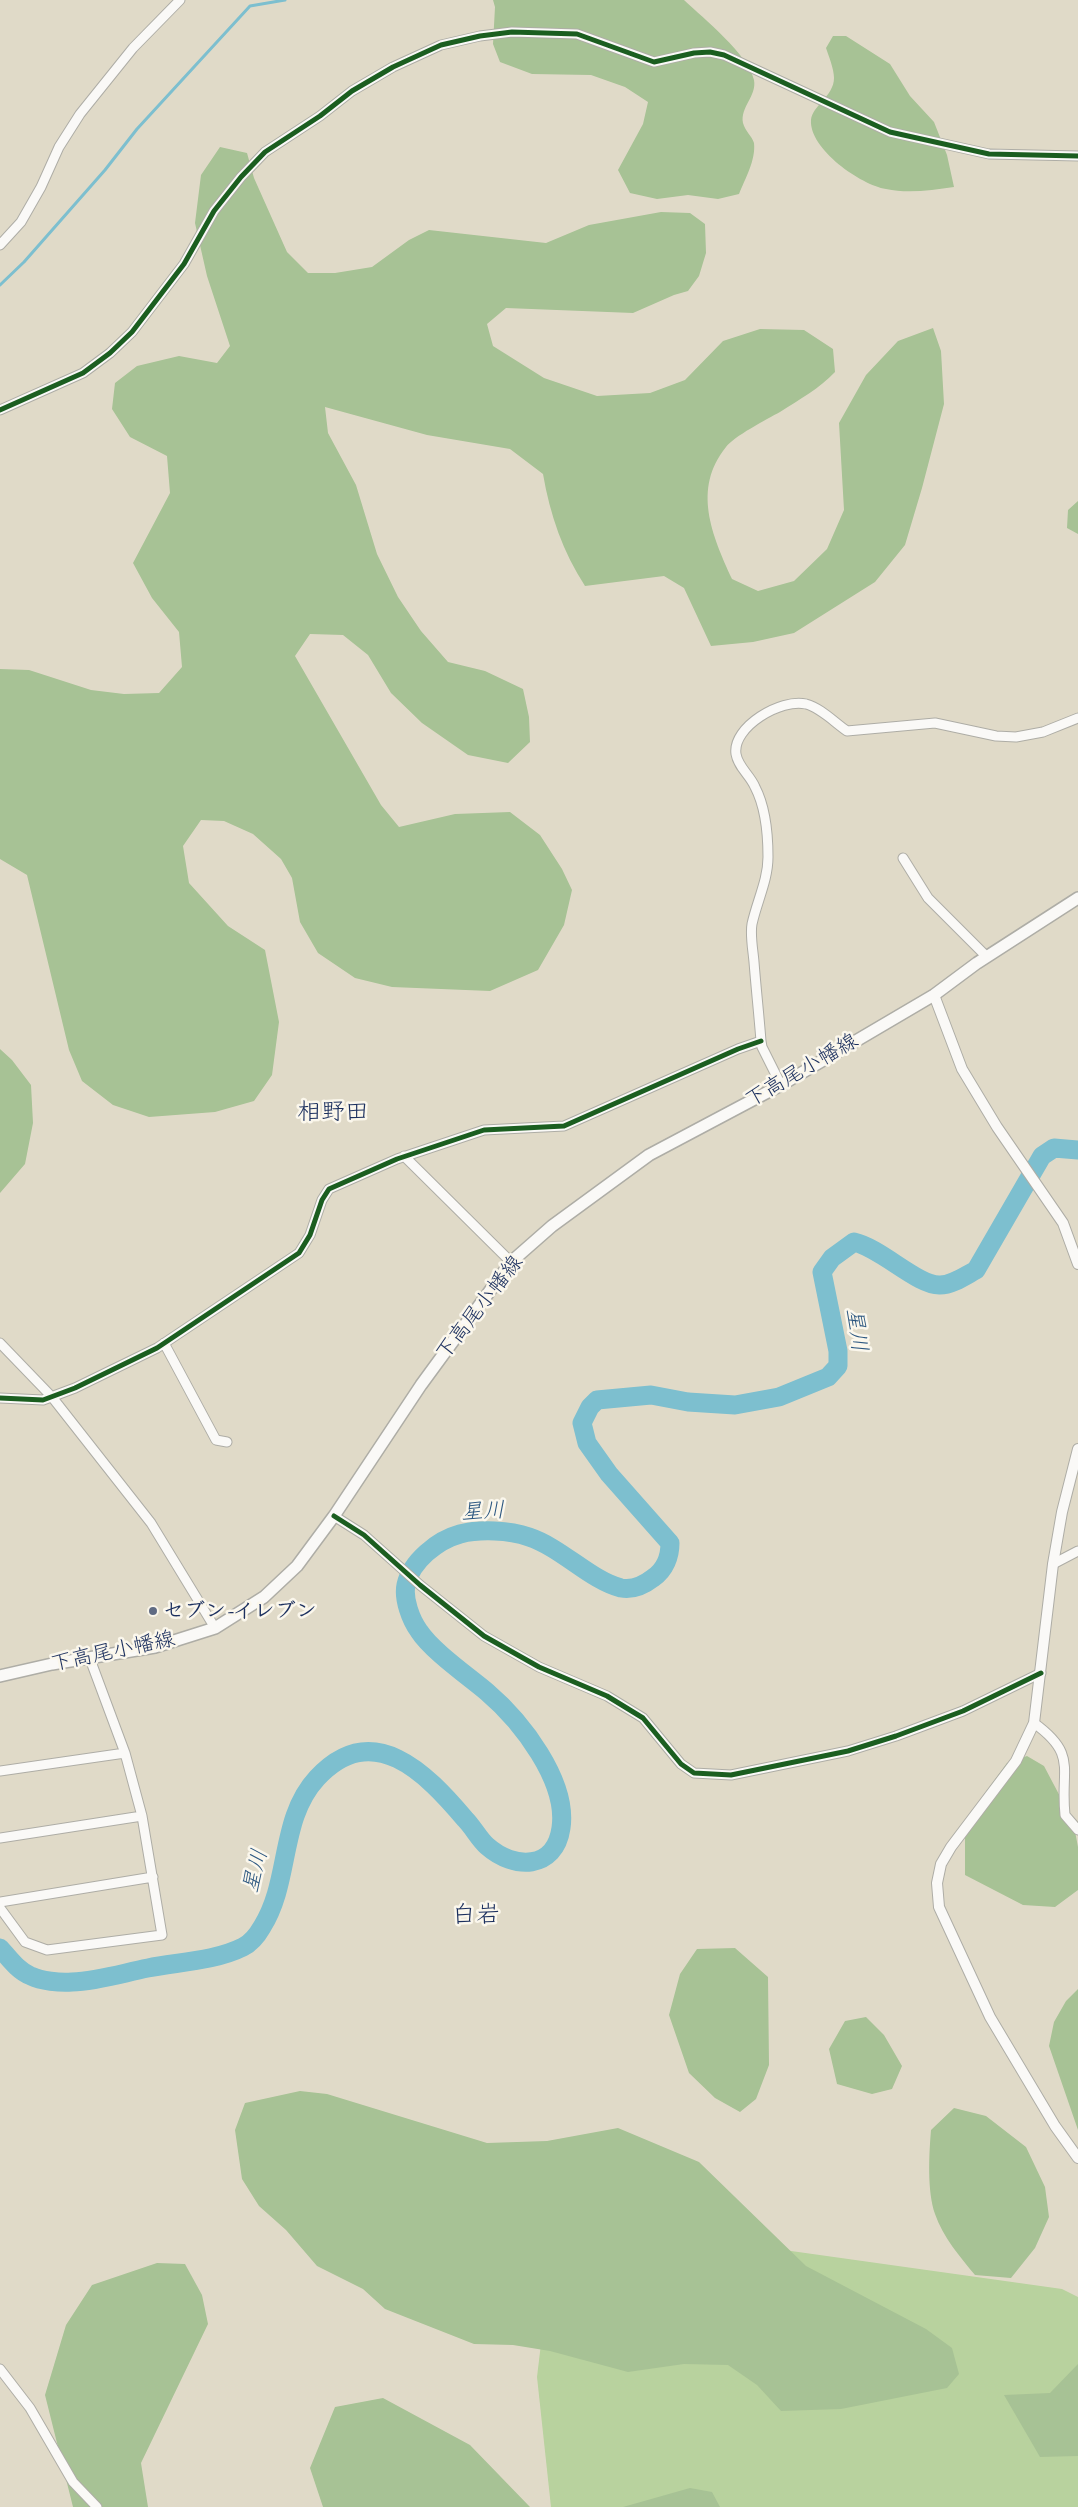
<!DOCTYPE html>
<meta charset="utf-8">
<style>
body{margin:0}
canvas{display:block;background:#e0dac8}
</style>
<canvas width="1078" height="2507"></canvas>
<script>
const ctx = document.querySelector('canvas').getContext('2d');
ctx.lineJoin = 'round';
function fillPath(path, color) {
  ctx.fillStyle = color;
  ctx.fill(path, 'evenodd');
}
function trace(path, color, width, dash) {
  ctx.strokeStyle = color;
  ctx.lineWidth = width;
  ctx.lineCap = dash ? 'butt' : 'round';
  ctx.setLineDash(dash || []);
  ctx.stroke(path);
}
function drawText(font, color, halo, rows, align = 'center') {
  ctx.font = font + ' Caveat,"Klee One",sans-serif';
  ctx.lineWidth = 5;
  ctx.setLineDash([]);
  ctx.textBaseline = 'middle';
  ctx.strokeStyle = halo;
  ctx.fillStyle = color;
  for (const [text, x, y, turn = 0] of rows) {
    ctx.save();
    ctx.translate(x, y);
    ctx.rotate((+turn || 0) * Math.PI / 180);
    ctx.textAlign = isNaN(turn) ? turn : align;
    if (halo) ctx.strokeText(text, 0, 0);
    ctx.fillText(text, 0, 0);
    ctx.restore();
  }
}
fillPath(new Path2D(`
 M556,2218L1062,2289L1078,2297V2507H551L537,2377Z`), '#b8d29e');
fillPath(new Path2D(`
 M493,0H684C704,19 748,54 754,80C757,96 740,107 743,123C745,131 752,136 754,143C756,160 745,179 739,194L718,199L688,195L657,199L630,193L618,170L643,124L648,102L625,87L591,75L532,74L500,62L493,44L495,7Z
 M833,36H846L890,64L910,96L934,122L947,155L954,187C932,190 908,194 886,189C861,185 809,149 811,120C812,106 834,96 834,78C834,69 829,57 826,48Z
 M220,147L247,153L254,178L287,252L308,273H335L372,267L409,240L429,230L546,243L589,225L661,212L690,213L705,224L706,253L699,276L688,291L674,295L633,313L506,308L487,324L493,346L544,378L597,396L650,393L685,380L723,341L760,329L804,330L833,349L835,372C819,389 800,399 780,412C767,419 733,437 726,447C692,489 712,535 732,579L758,591L794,581L827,549L844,510L839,423L866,375L898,341L933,328L941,351L944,404L922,488L905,545L875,582L794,633L753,642L711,646L684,588L664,576L585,586C563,552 550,515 543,474L510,449L427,435L325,407L328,433L356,485L377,554L398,597L421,631L448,662L485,671L523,689L529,717L530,742L508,763L468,755L422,723L391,693L368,655L343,635L310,634L295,656L381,805L399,827L455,814L510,812L540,835L562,869L572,890L564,925L538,970L490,991L392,987L355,978L318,953L300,922L292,878L281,859L253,834L224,821L201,820L183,846L189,883L228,926L265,950L279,1022L272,1075L254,1101L215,1112L149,1117L113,1105L82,1081L69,1050L27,875L0,859V669L29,670L91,690L124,694L159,693L182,667L179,632L152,598L133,563L170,493L167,456L130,437L112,409L115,383L137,366L179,356L217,363L230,346L207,276L195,223L201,175Z
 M1078,501V534L1067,528L1068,510Z
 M0,1049L12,1060L31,1085L33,1123L25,1164L0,1193Z
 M1027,1756L1044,1766L1073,1821L1078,1847V1890L1055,1907L1023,1905L965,1875V1837L985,1793L1007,1763Z
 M735,1948L768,1977L769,2065L756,2099L740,2112L715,2098L689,2073L669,2015L680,1974L697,1949Z
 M1078,1989V2130L1049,2046L1054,2022L1066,2001Z
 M866,2017L884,2035L902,2066L892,2089L872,2094L837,2084L829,2049L845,2021Z
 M300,2091L327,2094L487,2143L547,2141L618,2128L699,2162L806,2266L926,2329L952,2348L959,2374L947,2388L841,2409L781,2411L757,2385L728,2365L684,2364L628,2372L550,2351L513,2345L474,2344L385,2309L363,2289L317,2266L286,2230L259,2206L242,2179L235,2130L245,2103Z
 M954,2108L986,2116L1026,2147L1045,2187L1049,2217L1035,2248L1011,2278L975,2275C960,2257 943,2237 935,2214C927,2191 929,2154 931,2130Z
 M157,2263L185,2264L202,2295L208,2324L141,2463L148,2507H73L45,2395L66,2325L92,2285Z
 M1078,2364V2456L1040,2457L1004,2395L1050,2393Z
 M383,2398L470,2445L530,2507H323L310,2468L335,2407Z
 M690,2488L712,2492L720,2507H623Z`), '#a7c295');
trace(new Path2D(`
 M0,285L24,262L105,170L137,129L250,6L285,0`), '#7dbfcf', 3);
trace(new Path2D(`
 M0,1948C9,1958 18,1971 31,1976C41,1981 60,1983 72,1982C98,1981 123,1973 148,1968C178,1962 215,1961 243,1947C251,1943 258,1934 262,1927C291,1881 279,1819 317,1778C373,1718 426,1773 465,1819C473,1827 479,1839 487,1846C514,1870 555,1870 561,1828C568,1781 521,1721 487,1692C468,1676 432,1651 419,1631C411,1620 403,1599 406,1585C411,1561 438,1540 460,1534C480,1529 509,1530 529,1537C562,1548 590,1580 621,1588C632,1590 644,1585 653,1578C665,1570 670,1556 670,1543L609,1474L587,1443L582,1423L590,1407L597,1400L651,1395L688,1402L735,1405L779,1397L828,1377L838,1366V1351L822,1272L832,1258L854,1242C881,1248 918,1286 940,1285C952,1285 965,1276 976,1270L1042,1156L1054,1148L1078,1150`), '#7dbfcf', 19);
const minor = new Path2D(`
 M0,245L21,222L41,187L59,147L80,114L133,48L180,0
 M0,410L83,373L110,353L132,332L184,264L214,211L241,177L265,152L320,116L352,91L393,67L441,45L480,36L512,32L577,34L654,62L694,53L710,52L724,55L890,132L989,154L1078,156
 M903,858L928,898L987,957
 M781,1085L762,1047L761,1041C759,1015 756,988 754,962C753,950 750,935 752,924C757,901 768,880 768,857C768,834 766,808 755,787C750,775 738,767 736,754C732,727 781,698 806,704C821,708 834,722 847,731L935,723L996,736L1016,737L1043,732L1078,718
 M404,1156L511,1262
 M0,1343L52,1397L151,1523L215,1628
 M164,1343L216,1440L227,1442
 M0,1398L43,1400L75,1388L157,1348L299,1253L310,1235L322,1200L329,1189L397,1159L484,1130L564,1126L738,1049L761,1041
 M334,1516L364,1535L420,1585L484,1636L539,1667L607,1696L643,1718L681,1764L694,1773L731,1775L848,1751L896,1736L963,1711L1041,1673
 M1053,1564L1078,1551
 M90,1659L125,1753
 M1034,1723C1078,1755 1060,1768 1065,1815L1078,1830
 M0,1771L125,1753L142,1816L162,1935L47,1950L25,1942L0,1908
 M0,1838L142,1816
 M0,1902L153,1877
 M0,2369L30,2408L73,2482L97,2507`);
const tertiary = new Path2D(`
 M934,995L962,1069L997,1127L1063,1223L1078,1264
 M1078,1449L1062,1512L1053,1564L1034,1723L1016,1761L951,1847L941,1864L937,1883L939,1907L990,2017L1055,2126L1078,2158`);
const secondary = new Path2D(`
 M0,1676L52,1664L155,1647L215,1628L264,1597L297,1566L334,1516L421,1385L511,1262L552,1226L649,1155L781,1085L934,995L977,963L1078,898`);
trace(minor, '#aeada6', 11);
trace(tertiary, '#aeada6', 12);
trace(secondary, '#aeada6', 14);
trace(minor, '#faf9f7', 9);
trace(tertiary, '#faf9f7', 10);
trace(secondary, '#faf9f7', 11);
trace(new Path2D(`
 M0,410L83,373L110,353L132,332L184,264L214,211L241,177L265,152L320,116L352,91L393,67L441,45L480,36L512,32L577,34L654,62L694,53L710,52L724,55L890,132L989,154L1078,156
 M0,1398L43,1400L75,1388L157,1348L299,1253L310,1235L322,1200L329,1189L397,1159L484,1130L564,1126L738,1049L761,1041
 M334,1516L364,1535L420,1585L484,1636L539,1667L607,1696L643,1718L681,1764L694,1773L731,1775L848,1751L896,1736L963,1711L1041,1673`), '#1b5e20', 5);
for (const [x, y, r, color] of [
 [153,1611,5,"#606b83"]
]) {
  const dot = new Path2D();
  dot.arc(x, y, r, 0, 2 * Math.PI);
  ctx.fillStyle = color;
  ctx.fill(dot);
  trace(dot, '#fbf7ec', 2);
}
drawText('21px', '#1b2f5e', '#fbf7ec', [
 ["下高尾小幡線",802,1071,-30],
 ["下高尾小幡線",480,1308,-52],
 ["下高尾小幡線",113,1652,-12]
]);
drawText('bold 21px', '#1b2f5e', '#fbf7ec', [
 ["セブン-イレブン",163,1611]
], 'left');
drawText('italic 22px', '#2c5781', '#fbf7ec', [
 ["星川",856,1330,82],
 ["星川",483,1512,-3],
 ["星川",256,1871,-76]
]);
drawText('24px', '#1b2f5e', '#fbf7ec', [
 ["相野田",333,1113],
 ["白岩",476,1916]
]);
</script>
